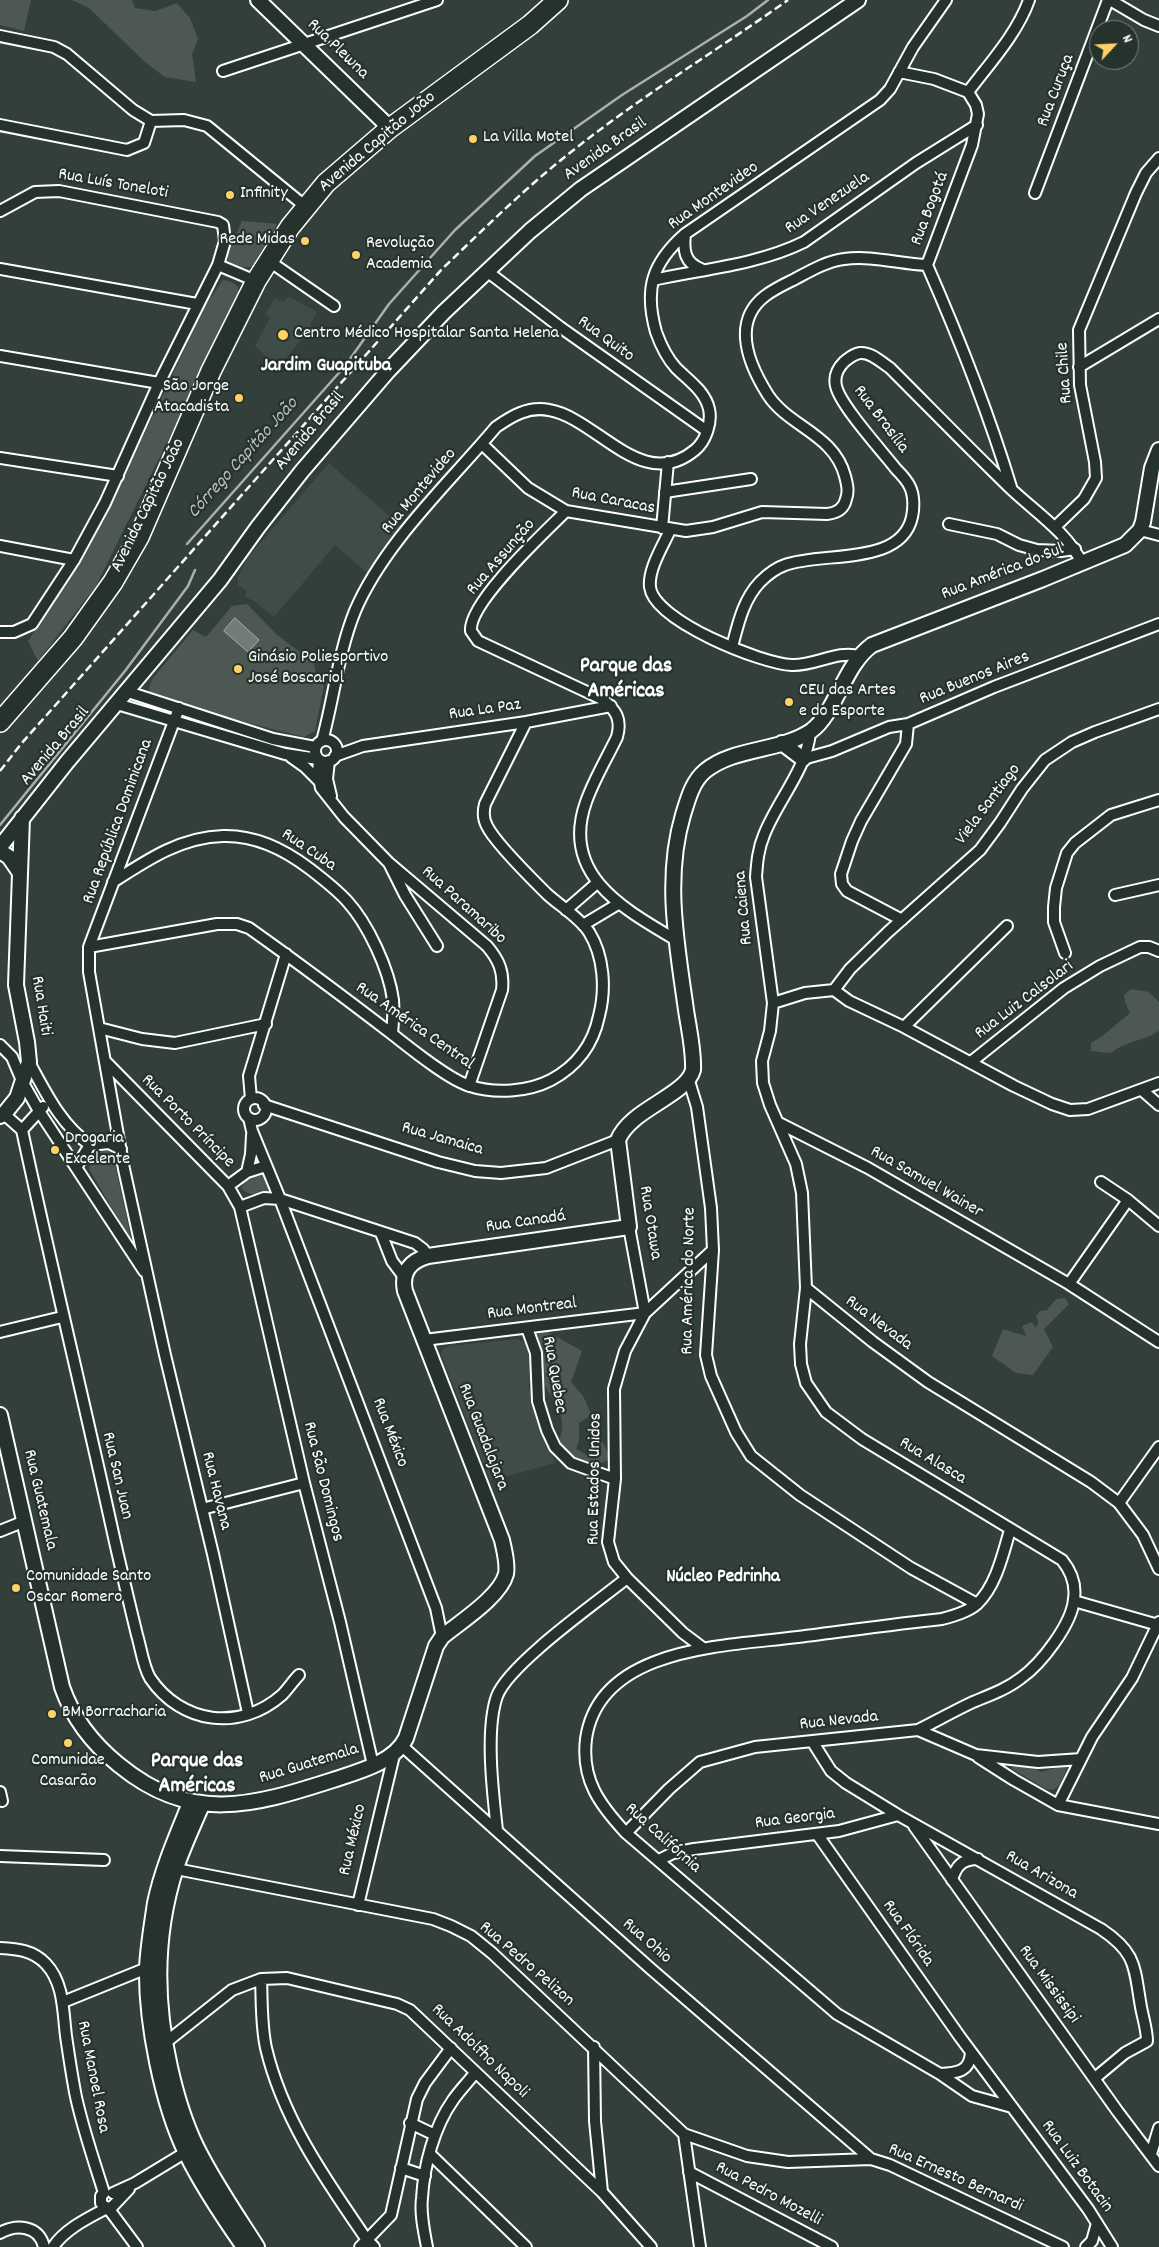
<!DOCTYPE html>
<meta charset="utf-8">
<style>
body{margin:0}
#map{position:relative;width:1159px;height:2247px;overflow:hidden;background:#333f3a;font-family:Dekko,sans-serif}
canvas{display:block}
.north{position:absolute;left:1089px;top:20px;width:50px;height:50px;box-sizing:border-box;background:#26332d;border:1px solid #7d8581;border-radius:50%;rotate:65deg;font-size:14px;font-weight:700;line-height:20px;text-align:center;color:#fff}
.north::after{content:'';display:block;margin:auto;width:18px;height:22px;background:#ffd166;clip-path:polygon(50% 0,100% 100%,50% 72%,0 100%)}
</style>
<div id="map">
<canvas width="1159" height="2247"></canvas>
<div class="north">N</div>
</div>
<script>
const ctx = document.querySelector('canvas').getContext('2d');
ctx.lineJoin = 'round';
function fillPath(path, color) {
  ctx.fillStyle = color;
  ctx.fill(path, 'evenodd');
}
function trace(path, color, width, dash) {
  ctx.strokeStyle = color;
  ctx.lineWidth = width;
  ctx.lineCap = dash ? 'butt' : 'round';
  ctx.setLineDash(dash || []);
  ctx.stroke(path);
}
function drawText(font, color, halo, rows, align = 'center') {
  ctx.font = font + ' Dekko,sans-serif';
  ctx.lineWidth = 4.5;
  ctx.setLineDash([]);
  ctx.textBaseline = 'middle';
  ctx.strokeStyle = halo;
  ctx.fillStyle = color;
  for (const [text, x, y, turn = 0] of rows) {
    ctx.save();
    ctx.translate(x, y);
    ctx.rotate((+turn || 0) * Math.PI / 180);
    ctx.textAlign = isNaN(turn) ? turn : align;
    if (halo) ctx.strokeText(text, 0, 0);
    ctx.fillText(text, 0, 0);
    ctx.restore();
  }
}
fillPath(new Path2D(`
 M288,296L317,312L310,325L313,326L284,360L281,358L277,367L255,346L270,318L265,314L275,298L284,302Z
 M329,463L401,526L368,574L335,545L274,617L254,601L245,597L247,591L238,585V577L248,557Z
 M518,1339L526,1344L532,1354L533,1380L528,1385L555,1463L490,1481L441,1354L443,1349L450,1346Z`), '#404c47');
fillPath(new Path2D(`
 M0,0H31L24,31L0,25Z
 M72,0H132L135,8L155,11L177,3L190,18L198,39L192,54L196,82L165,77L146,63L89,8Z
 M242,221L277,224L252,267H242L229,262L226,256Z
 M223,280C249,284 236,298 230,315L96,586L38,661L28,641C100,536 151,419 206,304Z
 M247,604L276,634L314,663L316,675L324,686L315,731L304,737L153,699C147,691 149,686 153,678L193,630L206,637L232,606Z
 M1131,989L1149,992L1159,1002V1031C1144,1041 1125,1041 1111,1053L1091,1051V1043L1101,1037L1130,1013L1125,1002L1124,995Z
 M111,1146L132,1242L89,1169L93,1157Z
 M262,1171L268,1184V1191C257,1196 250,1196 241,1188L254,1172Z
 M1065,1298L1069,1304L1044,1329L1053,1347L1033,1375L1016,1373L992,1356L1003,1329L1026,1336L1022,1326L1032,1322L1036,1328L1038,1322L1036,1316L1040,1311L1047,1310L1056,1299Z
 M546,1331L582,1351L571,1382L583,1396L591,1413L587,1418L579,1423V1440L576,1449L587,1455H594V1444L596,1438L602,1441L611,1458C605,1461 598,1467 591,1466C580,1465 565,1450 559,1441C571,1411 546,1398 539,1370C536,1359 536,1346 534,1335Z
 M1015,1761L1024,1763L1041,1772L1069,1764L1059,1786L1053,1790L1046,1789L1012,1769Z`), '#4d5853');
const water = new Path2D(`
 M235,618L259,640L248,652L224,631Z`);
fillPath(water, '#737b78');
trace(water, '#abb0ae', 1);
trace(new Path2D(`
 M187,544L345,366L389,304L455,230L535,156L622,95L747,16L768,0
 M0,825L125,671L188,586L195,570`), '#abb0ae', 2.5);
const street = new Path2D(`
 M1110,0L1144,20L1159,26
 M0,36L54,47L67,54L133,110L151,121L184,120L207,126L306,207
 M223,71L437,0
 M899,72L934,79L968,92L976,105L978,114L972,145L927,265C959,338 988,411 1011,487
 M968,92C989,64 1017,34 1029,0
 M0,125L127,150L144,143L151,121
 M1035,193L1108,0
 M0,211L35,192L59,191L218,222L223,225L225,241L218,265L159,383L105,503L74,560L32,624L14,632H0
 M685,234C683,251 685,263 701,269
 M269,261L334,306
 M218,265L256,281
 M0,269L197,304
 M488,272L560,327L707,431
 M653,280C703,269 757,265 804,242L916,163L977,125
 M0,356L159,383
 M1079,367L1159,319
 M482,444L528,488L566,511L686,531L713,527L762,512L827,514C837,513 844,509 846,499C849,491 847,484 845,476C834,434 789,427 768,395C749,365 731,322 765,296C774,289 785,284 795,279C810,271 827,261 844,259C871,255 900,264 927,265
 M0,458L118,476
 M665,492L751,479
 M566,511C545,532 468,603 471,631L478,641L602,699C616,710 622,719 617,737C607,758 594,779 586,802C560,875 624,909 676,940
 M949,524L997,534L1019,545L1037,550L1061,551L1075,549
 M1055,527L1084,499L1096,478L1095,462L1080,385L1079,330L1136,193L1146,173L1159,158
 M662,528L668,462
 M670,530C663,546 648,569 650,587C654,621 762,664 792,665C815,666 837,650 859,656
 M1140,530L1159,535
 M0,546L74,560
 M732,647C738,624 743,600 760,582C767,575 776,568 785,565C822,551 901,567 912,517C914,508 914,495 910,487C907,480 901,474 896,469C882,451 840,405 836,386C834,377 837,369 844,362C849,358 853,354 860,353C871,352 881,362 890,368C930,408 969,448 1009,487C1035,512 1066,531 1082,563
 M128,692L273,739L315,747
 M117,704L285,754L318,759
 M179,708L89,947V972L124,1169L165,1355L213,1554L248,1713
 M810,732C807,769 777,801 764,835C758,849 757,863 756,877L773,1003L770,1031L762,1061L763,1083L770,1105L796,1164L802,1193L806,1288L800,1344L801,1364L806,1383L826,1412L862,1439L1062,1560C1071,1571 1076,1585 1074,1599C1072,1624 1041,1664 1021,1678C1007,1689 990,1695 973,1702C954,1711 936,1721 918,1730
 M315 751a11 11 0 1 1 22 0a11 11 0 1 1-22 0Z
 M322,741C334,698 338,653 355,611C384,543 449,483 496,427C512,416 528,406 549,410C597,418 642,494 695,450C706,441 712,422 709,409C705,391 688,380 676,368C666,357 661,346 656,332C644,289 652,263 685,234L880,100L890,89L913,47L946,0
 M335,756L363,746L526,722L611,706
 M291,757L305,767L319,781
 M803,759L832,751L889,727L908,724L994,687L1159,624
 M319,760L318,773L321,788L344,817L388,862L487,946C499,960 504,972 502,990L469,1086
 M329,761L327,779L331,796
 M389,863L405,895L437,946
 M113,882C147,860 181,837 223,836C256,835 284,849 310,869C323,879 336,889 347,901C368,924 389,969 393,1000C394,1011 393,1023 392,1034
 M1115,895L1159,885
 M566,910L597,883
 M902,920L847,891L842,884L841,874L852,841L861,821L906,744L908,724
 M583,925L618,904
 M89,947L217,924H237L249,928C297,962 345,998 392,1034C410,1048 449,1080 470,1086C495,1094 528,1092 551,1080C577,1066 593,1045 599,1016C606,989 604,956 589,932C579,917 560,906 547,894C533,880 495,843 487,826C483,819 483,812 485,804L526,722
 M1065,953L1054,922V907L1056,888L1067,853L1075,843L1111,815L1159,800
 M834,990L850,969L888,932L980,850L1000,823L1022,789L1045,760L1072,742L1095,732L1159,709
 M773,1003L805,993L834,990L849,1001L904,1027L1014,1086L1052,1104L1070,1110L1088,1109L1159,1083
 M904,1027L1007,926
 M99,1028L142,1039L175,1043L266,1024
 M0,1045L12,1057L23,1083L39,1111L144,1271
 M29,1062C46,1093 61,1125 90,1145L109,1143L121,1149
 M106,1062L228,1186L240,1207L304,1483L340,1622L373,1765
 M971,1062L1064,988L1100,966L1140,947H1149L1159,951
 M689,1081L697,1107L711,1208L713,1250L706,1355L711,1376L736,1432L751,1456L800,1495L911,1568L977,1604
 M1143,1091L1159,1105
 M244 1109a11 11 0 1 1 22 0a11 11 0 1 1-22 0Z
 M251,1099L249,1076L286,954
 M264,1105L438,1162L475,1171L501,1173L546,1168L618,1140
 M4,1114L22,1130C50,1261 82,1393 111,1524C119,1561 128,1598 137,1635C141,1648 143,1666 150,1678C181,1724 240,1732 282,1695C288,1689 293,1681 299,1675
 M249,1118L252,1131L280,1199L436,1608L442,1637
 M779,1123L868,1168L1069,1284L1159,1342
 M22,1130L43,1107
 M77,1166L90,1145
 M247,1172L251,1154L252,1135
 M1101,1182L1128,1200
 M228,1186L247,1172L266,1166
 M240,1207L264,1198L280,1199L415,1243L423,1249L428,1256
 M381,1233L392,1261L404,1277
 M1069,1284L1128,1200L1159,1226
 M806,1288L873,1342L928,1382L1091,1482L1119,1503L1143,1535L1159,1569
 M527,1328L536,1353L538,1401L547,1430L555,1447L571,1463L615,1479
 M0,1332L62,1317
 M424,1340L645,1313L629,1227
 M1119,1503L1159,1447
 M202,1509L304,1483
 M1010,1530C1003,1554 996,1586 977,1604C968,1612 953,1616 942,1619C894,1624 846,1631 798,1637C728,1646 599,1646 586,1739C581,1780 600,1805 626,1833L837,2014L940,2074L972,2096L1012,2107
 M0,1531L25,1521
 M1074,1601L1158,1625
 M703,1648L683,1633L627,1578L614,1562L608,1542L615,1479L614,1389L625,1351L645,1313L713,1250
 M812,1741L831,1771L846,1783L898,1815L1101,1929C1137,1953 1134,1967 1141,2007C1143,2018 1147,2030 1147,2041L1125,2053L1095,2078
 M402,1746L651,1969L871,2159
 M978,1757L1014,1780L1058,1805L1159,1824
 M0,1792L2,1801
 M1058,1805L1092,1737L1132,1678L1159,1622
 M914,1826L1118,2112L1159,2166
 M497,1830C493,1794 485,1730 497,1696C509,1664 596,1603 627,1578
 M626,1833L669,1789L700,1762L755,1747L918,1730L976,1755L1038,1762L1081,1759
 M817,1834L960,2037L1088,2209L1112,2247
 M0,1856L104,1860
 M659,1860L673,1853L694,1849L839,1831L898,1815
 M171,1868L433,1919L451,1926L471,1936L492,1953L684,2134L700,2247
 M952,1880C956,1866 962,1859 978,1859
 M358,1905L394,1755
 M0,1948C17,1949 33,1950 46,1964C64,1983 63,2012 66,2036C69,2056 72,2077 76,2097C83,2129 94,2161 104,2193
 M261,1979C262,2002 261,2025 266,2048C283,2120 326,2180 367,2240L374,2247
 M63,2002L147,1968
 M165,2043L232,1990L261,1979L287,1978L397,2004L410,2010L602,2192L651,2247
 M594,2047L595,2121L602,2192
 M940,2074C957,2073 970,2072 971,2052
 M410,2123L435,2135
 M684,2134L747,2156L788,2162L871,2159L890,2165L1063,2247
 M430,2154L526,2247
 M1151,2154L1159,2128
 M401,2168L425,2176
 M689,2172L832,2247
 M104,2193L101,2196V2203L105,2207L111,2208L129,2189
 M113,2193L135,2183L191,2149
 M108,2208L137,2247
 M0,2233C16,2224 39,2225 44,2247
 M53,2247C65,2229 88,2218 107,2208
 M360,2247L391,2215L417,2099L425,2083L451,2048
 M427,2247C424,2231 420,2214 422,2198C424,2165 434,2127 453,2100C460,2090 468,2082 475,2073
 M1086,2247L1092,2241L1097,2223`);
const secondary = new Path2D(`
 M258,0L390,128
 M782,743L803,759
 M0,847L67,762L220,580L258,527L302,471L388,371L444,312L530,231L581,189L858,0
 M0,851L9,857L20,873
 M0,1116L4,1114L17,1098L29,1062L27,1042L16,985L22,818
 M0,1415L62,1687C73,1719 93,1744 119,1765C191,1824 252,1806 333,1780C357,1772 394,1763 406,1738L436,1646L442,1637C460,1622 500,1597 506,1574C508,1563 504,1550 502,1540L405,1291C401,1272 410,1261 428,1256L629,1227L618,1140C630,1109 686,1096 693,1070C694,1051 689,1030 686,1010C677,945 664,879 683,815C688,799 692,782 705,771C734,747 780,752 811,731C836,713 844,665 872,645L1043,579L1125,545L1140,530L1143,522L1152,468L1159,450
 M190,1803C177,1835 162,1869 155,1903C152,1924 148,1946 147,1968C146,2022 162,2104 186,2153C202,2186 223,2217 244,2247
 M202,1805C193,1826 183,1847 176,1868C155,1933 155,2001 170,2067C176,2094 184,2121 196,2146C213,2181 236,2214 257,2247`);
const highway = new Path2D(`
 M0,722L73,638L113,582L139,537L211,371L256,281L290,227L326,183L390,128L530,25L558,0`);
trace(street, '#fff', 14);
trace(secondary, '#fff', 18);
trace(highway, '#fff', 22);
trace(street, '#26332d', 10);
trace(secondary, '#26332d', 14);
trace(highway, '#26332d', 19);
trace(new Path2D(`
 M0,771L21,744L442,269C484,229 525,188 571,152C640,97 716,51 788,0`), '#fff', 2.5, [8, 4]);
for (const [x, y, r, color] of [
 [473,139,5,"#ffd166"],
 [230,195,5,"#ffd166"],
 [305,241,5,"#ffd166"],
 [356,255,5,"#ffd166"],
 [283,335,6,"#ffd166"],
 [239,398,5,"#ffd166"],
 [238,669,5,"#ffd166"],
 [789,702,5,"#ffd166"],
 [55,1150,5,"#ffd166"],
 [16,1588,5,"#ffd166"],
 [52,1714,5,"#ffd166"],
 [68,1743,5,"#ffd166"]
]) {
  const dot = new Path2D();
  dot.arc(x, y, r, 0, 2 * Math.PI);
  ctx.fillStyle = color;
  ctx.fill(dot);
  trace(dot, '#26332d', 2);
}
drawText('18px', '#fff', '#26332d', [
 ["Rua Plewna",337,50,44],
 ["Rua Curuça",1057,91,-69],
 ["Avenida Capitão João",378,143,-40],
 ["Avenida Brasil",606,150,-35],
 ["Rua Luís Toneloti",113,185,10],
 ["Rua Montevideo",714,197,-35],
 ["Rua Venezuela",828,204,-34],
 ["Rua Bogotá",931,209,-69],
 ["Rua Quito",605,340,36],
 ["Rua Chile",1066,373,-94],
 ["Rua Brasília",880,420,53],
 ["Avenida Brasil",311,432,-50],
 ["Rua Montevideo",420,492,-50],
 ["Rua Caracas",613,502,11],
 ["Avenida Capitão João",149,506,-64],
 ["Rua Assunção",502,558,-49],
 ["Rua América do Sul",1003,573,-21],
 ["Rua Buenos Aires",975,679,-22],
 ["Rua La Paz",485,711,-8],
 ["Avenida Brasil",56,747,-50],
 ["Viela Santiago",989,805,-53],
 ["Rua República Dominicana",119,822,-70],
 ["Rua Cuba",308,851,34],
 ["Rua Paramaribo",463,906,42],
 ["Rua Caiena",745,908,-95],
 ["Rua Luiz Calsolari",1025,1001,-37],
 ["Rua Haiti",40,1006,81],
 ["Rua América Central",414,1027,35],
 ["Rua Porto Príncipe",187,1122,45],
 ["Rua Jamaica",442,1140,16],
 ["Rua Samuel Wainer",926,1183,30],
 ["Rua Canadá",526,1223,-8],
 ["Rua Otawa",649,1223,81],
 ["Rua América do Norte",690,1281,-89],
 ["Rua Montreal",532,1310,-7],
 ["Rua Nevada",878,1324,37],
 ["Rua Quebec",553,1375,80],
 ["Rua México",389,1433,69],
 ["Rua Guadalajara",482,1437,69],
 ["Rua Alasca",932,1462,31],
 ["Rua San Juan",116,1476,77],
 ["Rua Estados Unidos",596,1479,-89],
 ["Rua São Domingos",322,1482,76],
 ["Rua Havana",215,1491,76],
 ["Rua Guatemala",39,1500,77],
 ["Rua Nevada",839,1722,-6],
 ["Rua Guatemala",309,1765,-17],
 ["Rua Georgia",795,1820,-7],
 ["Rua Califórnia",662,1839,42],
 ["Rua México",354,1840,-77],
 ["Rua Arizona",1041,1876,30],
 ["Rua Flórida",907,1934,55],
 ["Rua Ohio",646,1942,41],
 ["Rua Pedro Pelizon",526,1965,41],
 ["Rua Mississipi",1048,1985,54],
 ["Rua Adolfho Napoli",479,2052,44],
 ["Rua Manoel Rosa",92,2077,79],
 ["Rua Luiz Botacin",1076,2167,54],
 ["Rua Ernesto Bernardi",955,2179,24],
 ["Rua Pedro Mozelli",768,2195,28]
]);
drawText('18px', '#fff', '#26332d', [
 ["La Villa Motel",483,139],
 ["Infinity",240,195],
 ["Rede Midas",295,241,"right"],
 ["Revolução",366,245],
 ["Academia",366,266],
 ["Centro Médico Hospitalar Santa Helena",294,335],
 ["São Jorge",229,388,"right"],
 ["Atacadista",229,409,"right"],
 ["Ginásio Poliesportivo",248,659],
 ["José Boscariol",248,680],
 ["CEU das Artes",799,692],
 ["e do Esporte",799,713],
 ["Drogaria",65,1140],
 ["Excelente",65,1161],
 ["Comunidade Santo",26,1578],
 ["Oscar Romero",26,1599],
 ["BM Borracharia",62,1714],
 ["Comunidae",68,1762,"center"],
 ["Casarão",68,1783,"center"]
], 'left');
drawText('italic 19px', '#b9bdbc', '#26332d', [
 ["Córrego Capitão João",244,459,-48]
]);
drawText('bold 19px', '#fff', '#26332d', [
 ["Núcleo Pedrinha",723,1578]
]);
drawText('bold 20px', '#fff', '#26332d', [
 ["Jardim Guapituba",326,367]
]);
drawText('bold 22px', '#fff', '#26332d', [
 ["Parque das",626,668],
 ["Américas",626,693],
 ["Parque das",197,1763],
 ["Américas",197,1788]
]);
</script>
